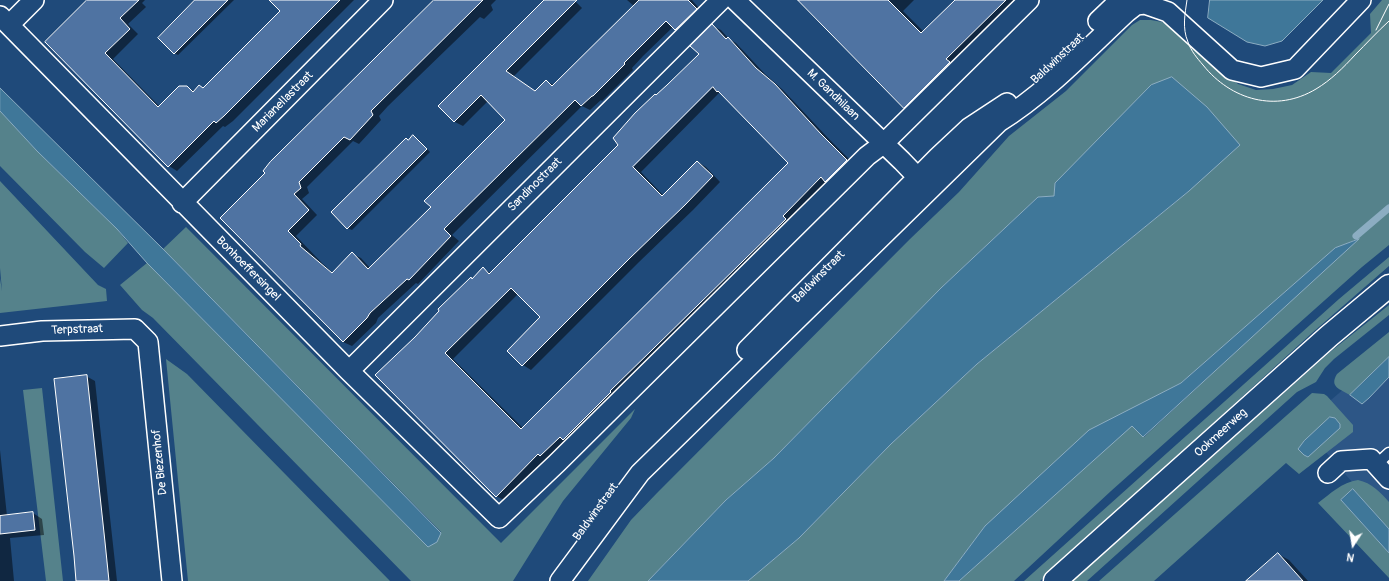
<!DOCTYPE html>
<style>
body{margin:0}
#map{position:relative;width:1389px;height:581px;overflow:hidden;background:#1f4a7a;font-family:Pangolin,sans-serif}
canvas{display:block}
.north{position:absolute;left:1333px;top:525px;width:40px;height:40px;-webkit-text-stroke:3px #1f4a7a;paint-order:stroke;rotate:192deg;font-size:11px;font-weight:700;line-height:16px;text-align:center;color:#fff}
.north::after{content:'';display:block;margin:auto;width:14px;height:18px;background:#fff;clip-path:polygon(50% 0,100% 100%,50% 72%,0 100%)}
</style>
<div id="map">
<canvas width="1389" height="581"></canvas>
<div class="north">N</div>
</div>
<script>
const ctx = document.querySelector('canvas').getContext('2d');
ctx.lineJoin = 'round';
function fillPath(path, color) {
  ctx.fillStyle = color;
  ctx.fill(path, 'evenodd');
}
function trace(path, color, width, dash) {
  ctx.strokeStyle = color;
  ctx.lineWidth = width;
  ctx.lineCap = dash ? 'butt' : 'round';
  ctx.setLineDash(dash || []);
  ctx.stroke(path);
}
function drawText(font, color, halo, rows, align = 'center') {
  ctx.font = font + ' Pangolin,sans-serif';
  ctx.lineWidth = 3;
  ctx.setLineDash([]);
  ctx.textBaseline = 'middle';
  ctx.strokeStyle = halo;
  ctx.fillStyle = color;
  for (const [text, x, y, turn = 0] of rows) {
    ctx.save();
    ctx.translate(x, y);
    ctx.rotate((+turn || 0) * Math.PI / 180);
    ctx.textAlign = isNaN(turn) ? turn : align;
    if (halo) ctx.strokeText(text, 0, 0);
    ctx.fillText(text, 0, 0);
    ctx.restore();
  }
}
fillPath(new Path2D(`
 M1389,350V524L1302,425Z`), '#2d5686');
fillPath(new Path2D(`
 M1382,0H1389V245L1362,267L1111,491L1014,581H959L1132,425L1144,437L1357,239L1335,249L1181,383L1148,401L985,526L944,581H748L799,538L891,444L977,364L1189,191L1038,197L941,288L774,458L726,500L648,581H588L631,520L657,493L910,239L959,192L1009,136L1066,91L1132,25L1140,20H1151L1162,22L1173,28L1217,68L1238,84L1256,90L1273,89L1292,85L1311,72L1331,73L1371,33L1370,14Z
 M0,111L37,151L117,229L128,243L104,268L85,252L0,166Z
 M0,181L98,285L106,289L107,301L0,313V278L2,291L0,268Z
 M186,227L501,543L635,409L631,418L563,501L513,581H411L153,318L142,310L120,285L147,263L428,547L441,532L163,249Z
 M1389,257V266L1312,333L1040,581H1024L1339,299Z
 M1389,305V315L1334,359L1325,368L1316,382L1297,392L1087,581H1073L1330,352Z
 M1389,332V357L1350,395C1340,389 1329,387 1337,374Z
 M166,359L187,374L390,581H188Z
 M42,388L63,581H46L23,390Z
 M1312,393L1324,394L1327,396L1353,425V432L1299,474L1286,463L1154,581H1099Z
 M1358,480C1372,483 1380,492 1389,502V529L1353,489L1341,500L1389,553V578L1318,503C1330,494 1342,482 1358,480Z`), '#55828b');
const water = new Path2D(`
 M1210,0H1323L1282,41L1265,46L1247,42L1208,18Z
 M1172,77L1207,107L1240,145L1189,191L977,364L891,444L799,538L748,581H648L726,500L774,458L941,288L1038,197L1054,196L1055,183L1151,85Z
 M0,88L163,249L441,533L437,542L428,547L147,263L117,229L37,151L0,111Z
 M1359,239L1143,437L1132,426L959,581H944L985,526L1089,430L1181,383L1335,248Z
 M1389,357V377L1369,398L1362,404L1350,395Z
 M1330,417L1335,418L1340,424V428L1308,457L1304,455L1298,449L1304,441Z
 M1353,489L1389,529V553L1341,500Z`);
fillPath(water, '#3f7799');
trace(water, '#8cadc2', 1);
fillPath(new Path2D(`
 M89,0H145L142,3L146,7L128,24L138,34L113,59L160,107L186,87L194,91L204,89L294,0H354L233,121L225,127L223,126L177,171L169,166L46,42Z
 M197,0H234L178,55L174,53Z
 M435,0H496L491,5L493,10L484,19L480,17L388,106L379,116L381,120L359,144L353,141L307,187L309,193L302,199L317,215L296,236L322,263L333,273L352,254L361,258L370,268L432,207L507,120L488,101L463,126L455,122L439,106L546,0H574L582,8L513,77L536,92L546,81L554,85L634,6L627,0H692L704,14L684,34L673,27L643,56L632,68L633,70L602,101L601,100L590,110L582,106L452,235L459,241L418,284L416,283L378,318L376,323L352,346L343,342L221,218Z
 M799,0H914L903,11L924,32L956,0H1025L917,114L905,107Z
 M712,26L721,30L729,39L736,43L765,74L783,90L829,139L855,165L549,460L546,459L504,500L496,496L415,337L483,269L491,273L620,145L656,96L700,54ZM720,92L790,163L523,428L453,359L518,294L541,317L508,351L523,365L531,370L639,262L693,210L720,182L706,167L698,162L664,196L641,172Z
 M414,137L418,139L430,152L352,230L347,228L409,141Z
 M86,376L95,381L117,581H77Z
 M0,450L7,516L33,513L42,519L44,535L10,538L14,581H0Z
 M1278,554L1289,560L1308,581H1247Z`), '#0007');
trace(new Path2D(`
 M1356,236L1389,208`), '#8cadc2', 7);
const building = new Path2D(`
 M87,0H139L120,18L130,29L105,53L158,107L179,86H187L193,92L199,85L203,88L280,11L269,0H340L224,116L216,123L214,121L168,167L45,42Z
 M195,0H228L174,54L158,38Z
 M434,0H483L371,111L373,115L350,140L344,137L299,182L301,188L294,194L309,210L288,231L301,244L300,246L332,273L352,252L368,269L431,207L424,201L505,120L481,95L454,122L438,106L544,0H577L506,71L535,91L546,80L552,86L639,0H688L697,9L675,30L666,21L624,63L625,64L593,96H592L581,106L575,100L444,229L451,236L409,280L407,279L370,313L367,318L343,342L220,218L265,173L263,171L270,162Z
 M798,0H888L921,33L955,0H1006L946,59L950,62L904,108Z
 M712,24L726,39L728,37L756,68L775,84L821,134L847,160L825,182L821,177L783,216L786,219L610,391L611,392L563,440L560,437L540,456L538,454L496,497L375,375L415,337L439,311L438,309L471,277L472,279L483,267L489,274L618,145L613,138L635,113L655,94L656,95L667,85L699,54L690,46ZM713,87L717,92L718,91L788,163L521,429L445,353L511,288L540,317L507,351L522,366L630,258L685,205L713,176L697,161L662,196L633,167Z
 M413,135L427,149L347,229L331,212L406,138L408,140Z
 M87,375L105,542L109,581H76L74,556L54,379Z
 M33,512L35,530L0,534V516Z
 M1278,553L1303,581H1246Z`);
fillPath(building, '#4f73a2');
trace(building, '#fff', 1);
const service = new Path2D(`
 M1376,465L1389,453`);
const minor = new Path2D(`
 M735,0L902,161L926,186
 M0,16L349,371L499,518L557,463L867,156L883,144L1029,0
 M1098,21L1120,0
 M9,25L34,0
 M182,203L383,0
 M0,336L42,331L135,329L148,342L172,581
 M747,350L938,157L969,128L1007,103
 M349,371L721,0
 M1328,473L1341,461L1371,459L1389,479
 M560,581L640,473L999,122C1047,92 1086,50 1127,12L1136,5L1145,4L1168,12L1232,70L1261,77L1295,69L1361,0`);
const secondary = new Path2D(`
 M1055,581L1329,336L1389,286`);
trace(service, '#fff', 13);
trace(minor, '#fff', 22);
trace(secondary, '#fff', 25);
trace(service, '#1f4a7a', 10);
trace(minor, '#1f4a7a', 19);
trace(secondary, '#1f4a7a', 22);
trace(new Path2D(`
 M1187,0C1185,14 1182,28 1188,42C1191,51 1197,58 1203,65C1231,100 1276,113 1316,89C1331,80 1343,68 1355,55C1366,44 1377,32 1389,21
 M1376,30L1389,4`), '#fff', 1);
drawText('12px', '#fff', '#1f4a7a', [
 ["Baldwinstraat",1058,59,-43],
 ["M. Gandhilaan",833,95,44],
 ["Marianellastraat",283,102,-45],
 ["Sandinostraat",535,185,-45],
 ["Bonhoeffersingel",248,269,45],
 ["Baldwinstraat",819,277,-45],
 ["Terpstraat",77,330,-2],
 ["Ookmeerweg",1221,433,-42],
 ["De Biezenhof",160,462,-96],
 ["Baldwinstraat",596,512,-54]
]);
</script>
